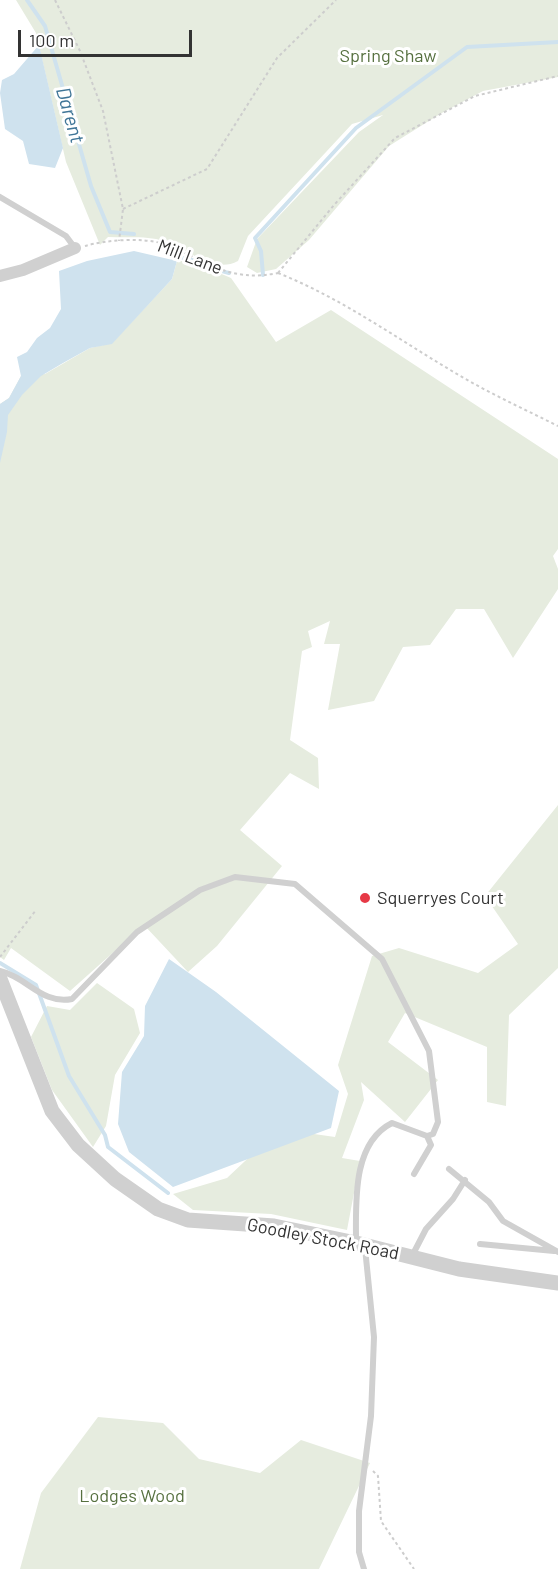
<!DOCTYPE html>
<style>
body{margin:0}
#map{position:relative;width:558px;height:1569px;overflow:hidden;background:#fff;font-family:Barlow,sans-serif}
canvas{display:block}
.scale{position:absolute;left:18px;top:30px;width:174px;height:27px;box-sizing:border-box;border:3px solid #333;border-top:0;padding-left:8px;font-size:18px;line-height:21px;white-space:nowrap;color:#333;-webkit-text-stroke:4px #fff;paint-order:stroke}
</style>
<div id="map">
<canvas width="558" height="1569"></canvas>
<div class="scale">100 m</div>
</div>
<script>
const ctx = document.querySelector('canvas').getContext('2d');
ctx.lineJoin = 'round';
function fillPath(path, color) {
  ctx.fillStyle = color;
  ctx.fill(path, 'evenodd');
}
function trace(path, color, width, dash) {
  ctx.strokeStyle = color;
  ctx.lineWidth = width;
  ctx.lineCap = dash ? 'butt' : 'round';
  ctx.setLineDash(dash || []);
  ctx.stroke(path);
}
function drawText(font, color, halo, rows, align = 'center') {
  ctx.font = font + ' Barlow,sans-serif';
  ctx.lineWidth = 6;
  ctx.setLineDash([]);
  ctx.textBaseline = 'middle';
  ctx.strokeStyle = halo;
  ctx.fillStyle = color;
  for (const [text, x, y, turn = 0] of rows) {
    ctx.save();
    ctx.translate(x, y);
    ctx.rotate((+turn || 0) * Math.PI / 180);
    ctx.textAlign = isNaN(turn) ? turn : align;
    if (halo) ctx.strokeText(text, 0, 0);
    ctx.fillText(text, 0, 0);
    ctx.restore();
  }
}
fillPath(new Path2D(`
 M16,0H558V77L483,91L440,114L389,146L309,240L276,269L257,273L247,267L257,239L359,132L383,115L352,124L248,236L238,261C212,275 186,246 160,240C145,236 125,238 108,237L100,245L66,162L36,33Z
 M177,261H191L231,278L276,342L331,310L558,459V549L553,556L558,569V589L513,658L484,609H456L430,645L403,647L374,701L328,710L340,644H324L330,621L308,631L312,647L302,651L290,740L318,758L319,789L290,773L240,830L282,866L217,946L188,972L144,925L70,991L11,948L4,960L0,957V404L9,398L21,376L45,374L90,348L112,343L172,279Z
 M558,805V968L509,1015L506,1106L487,1102V1047L405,1013L388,1042L438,1080L405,1122L361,1082L364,1100L342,1158L360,1161L347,1230L271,1214L193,1210L173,1194L227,1178L279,1129L335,1137L348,1094L338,1065L372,956L399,948L478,973L518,944L485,896Z
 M97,983L134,1009L140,1033L115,1075L106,1126L93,1147L52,1090L31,1037L47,1006L70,1010Z
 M98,1417L163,1423L199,1459L260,1473L301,1440L370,1463L319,1569H20L41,1493Z`), '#e6ecdf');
fillPath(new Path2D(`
 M39,45L63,148L55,168L29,164L23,141L5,129L0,93L2,80L14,74Z
 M134,251L177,261L172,279L112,344L90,348L63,363L41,376L22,395L8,415L7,432L0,463V404L9,398L21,376L17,357L27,352L37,338L50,328L61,309L59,271L87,261Z
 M169,959L216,992L339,1091L331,1128L173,1187L129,1152L118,1124L122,1072L144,1036L145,1006Z`), '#cfe2ee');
trace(new Path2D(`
 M27,0L45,26L91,186L110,232L134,234
 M173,258C188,255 212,269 229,273
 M263,275L261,251L255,238L356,128L467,47L558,42
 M0,963L36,985L69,1076L105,1135L108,1147L168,1193`), '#cfe2ee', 4);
trace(new Path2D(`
 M55,0L80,51L103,111L123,209L119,241
 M123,209L207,169L277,58L336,0
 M85,246C105,240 144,237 163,244C207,260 227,283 278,273
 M278,273L334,205L395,138L475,96L558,76
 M278,273C351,302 412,350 480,387C506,401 532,413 558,426
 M0,957L36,910
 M373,1471L378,1476L381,1521L414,1569`), '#cdcdcd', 2, [3, 3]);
trace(new Path2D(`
 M0,197L66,236L75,248
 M0,971C27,977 42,1005 72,999L137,932L200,890L235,877L295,884L382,959L429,1051L438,1122L433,1134L427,1136L392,1123C352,1143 356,1202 356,1241
 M449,1169L489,1202L503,1221L558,1252
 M414,1174L431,1145L427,1136
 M480,1244L554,1251
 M412,1256L426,1229L453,1199L465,1180
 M364,1569L359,1552V1511L371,1416L374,1337L365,1248`), '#d0d0d0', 6);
trace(new Path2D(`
 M0,276L23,270L75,248`), '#d0d0d0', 12);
trace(new Path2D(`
 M0,979L52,1111L78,1145L115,1179L158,1209L188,1220L274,1226L356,1243L459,1269L558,1283`), '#d0d0d0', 15);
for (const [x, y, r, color] of [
 [365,898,6,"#e63946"]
]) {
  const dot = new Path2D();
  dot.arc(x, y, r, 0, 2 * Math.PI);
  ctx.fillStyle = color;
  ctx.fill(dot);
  trace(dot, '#fff', 2);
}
drawText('18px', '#56703f', '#fff', [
 ["Spring Shaw",388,56],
 ["Lodges Wood",132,1496]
]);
drawText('18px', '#333', '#fff', [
 ["Mill Lane",190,257,21],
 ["Goodley Stock Road",323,1239,11]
]);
drawText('18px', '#333', '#fff', [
 ["Squerryes Court",377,898]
], 'left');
drawText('italic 20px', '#3f7597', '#fff', [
 ["Darent",70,115,74]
]);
</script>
